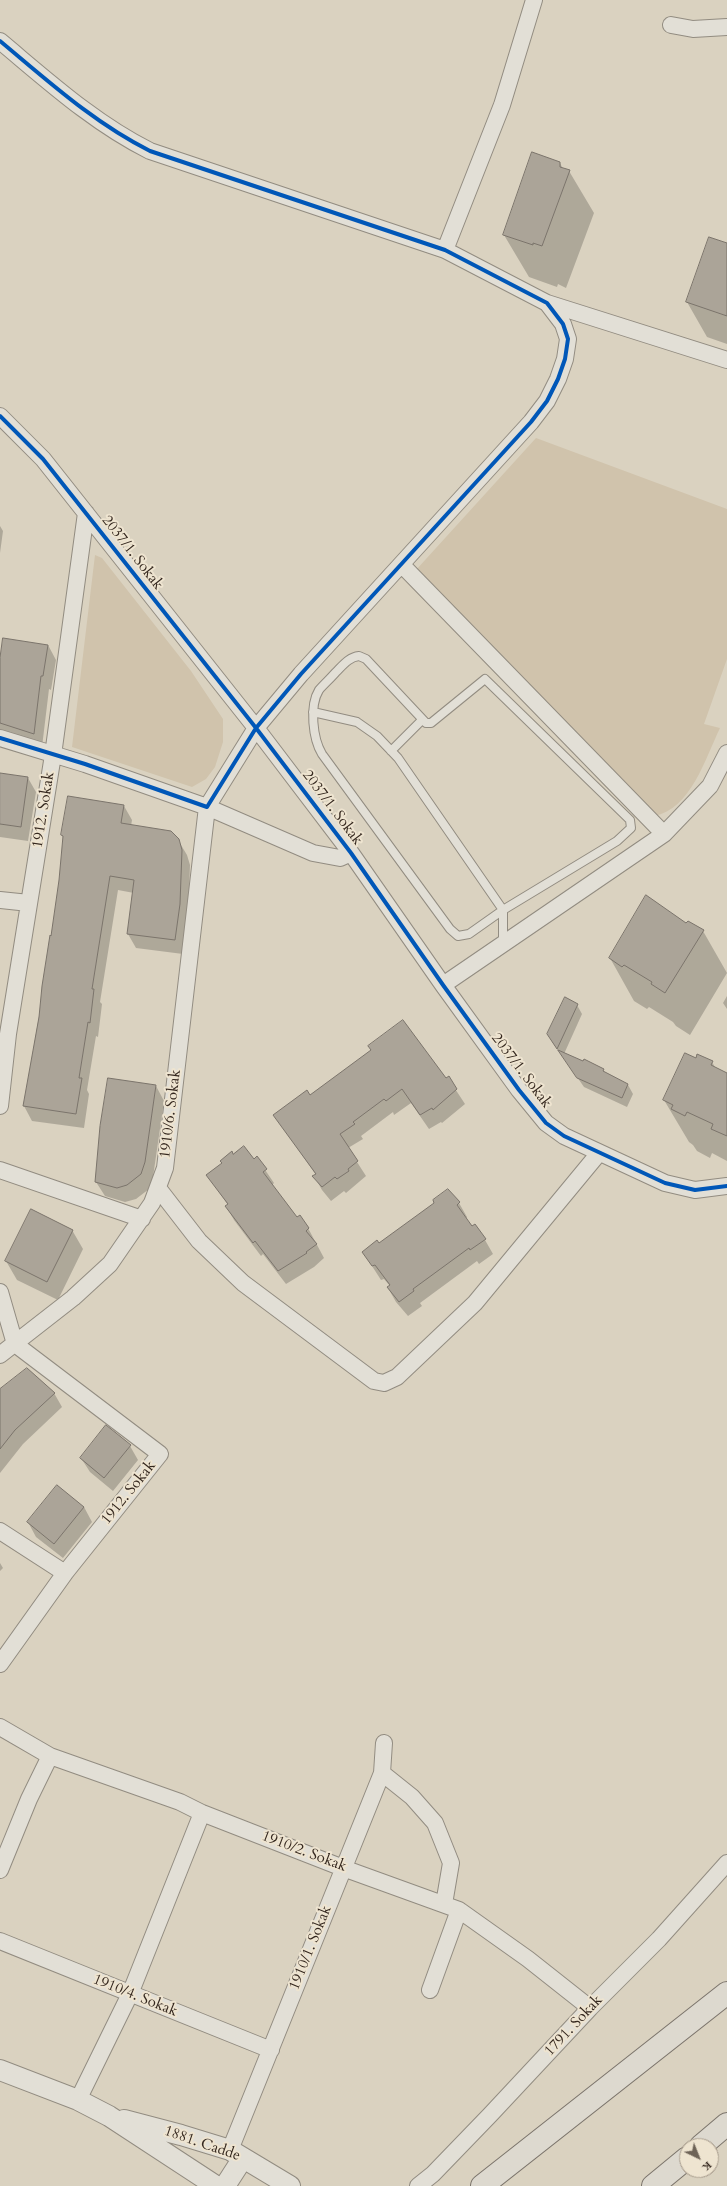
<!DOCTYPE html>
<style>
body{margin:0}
#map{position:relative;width:727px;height:2186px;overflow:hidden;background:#dad2c0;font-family:Cardo,serif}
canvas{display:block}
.north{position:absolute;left:679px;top:2138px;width:40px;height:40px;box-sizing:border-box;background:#eee4d0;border:1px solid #a49889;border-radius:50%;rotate:137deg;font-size:11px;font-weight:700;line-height:16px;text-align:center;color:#34271e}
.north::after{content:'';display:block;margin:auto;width:14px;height:18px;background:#6e6357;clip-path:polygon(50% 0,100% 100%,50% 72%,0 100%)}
</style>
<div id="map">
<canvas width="727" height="2186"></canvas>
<div class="north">K</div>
</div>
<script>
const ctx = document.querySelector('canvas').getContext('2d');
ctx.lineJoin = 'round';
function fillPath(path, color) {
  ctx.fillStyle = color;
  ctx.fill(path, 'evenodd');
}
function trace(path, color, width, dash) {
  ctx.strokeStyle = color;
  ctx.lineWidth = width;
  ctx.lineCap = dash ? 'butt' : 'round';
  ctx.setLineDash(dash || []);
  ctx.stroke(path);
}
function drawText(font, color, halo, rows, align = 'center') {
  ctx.font = font + ' Cardo,serif';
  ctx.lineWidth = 4;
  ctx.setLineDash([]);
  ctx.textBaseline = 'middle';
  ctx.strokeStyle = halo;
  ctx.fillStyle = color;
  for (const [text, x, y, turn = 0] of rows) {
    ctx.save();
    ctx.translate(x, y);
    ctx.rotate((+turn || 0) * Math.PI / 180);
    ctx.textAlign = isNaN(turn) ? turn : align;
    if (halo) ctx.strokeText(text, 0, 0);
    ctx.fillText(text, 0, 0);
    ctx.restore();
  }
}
fillPath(new Path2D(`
 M536,438L727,509V659L704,724L720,728C705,759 691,809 654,816L416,570Z
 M95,555L102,558L191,671L223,719V742L215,767L206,779L192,787L72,747Z`), '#d0c3ac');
fillPath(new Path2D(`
 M560,163L563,169L569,171L594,213L566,288L558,284L557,287L529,277L504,235Z
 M727,244V344L707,337L687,302Z
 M0,526L3,531L0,553Z
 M48,645L56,660L51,690L49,689L42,747L0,734V663Z
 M0,774L28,778L36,792L28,841L0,837Z
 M69,797L124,806L132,820L131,826L178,840L187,855L190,865L188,919L183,954L136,948L128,934L134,893L118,890L100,1002L102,1004L98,1037L96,1036L87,1090L89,1094L84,1128L32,1121L24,1106L52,937L60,880L64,838L62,835Z
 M687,925L703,931L727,973L690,1035L676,1026L673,1022L649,1007L647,1009L634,1001L610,958Z
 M727,996V1009L723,1003Z
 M577,1005L582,1014L564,1054L603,1070L606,1074L628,1085L633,1094L627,1107L584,1087L554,1044Z
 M696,1059L712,1062L716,1069L727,1074V1161L712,1153L710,1158L697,1151L693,1145L689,1142L664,1100Z
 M448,1078L465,1104L442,1123L441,1122L429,1129L411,1103L394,1115L393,1112L361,1136L363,1139L348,1148L366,1176L346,1193L344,1191L331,1201L322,1190L314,1176L316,1175L275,1116L310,1096L445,1080Z
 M109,1079L156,1086L164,1101L153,1177L149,1189L136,1199L125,1202L105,1196L96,1182Z
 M233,1156L254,1160L257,1158L274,1183L272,1185L296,1219L308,1228L324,1258L314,1267L286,1284L263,1254L261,1256L234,1220L226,1206L228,1205L207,1175Z
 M448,1190L459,1203L467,1217L466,1219L485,1240L493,1254L479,1264L477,1261L420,1303L422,1306L408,1316L396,1302L388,1288L390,1286L384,1279L381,1280L363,1252L379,1245L436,1203Z
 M72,1230L83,1249L58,1300L17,1280L6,1261Z
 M0,1390L54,1393L62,1407L23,1444L0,1473Z
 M130,1446L138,1460L113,1491L90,1472L81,1458Z
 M84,1507L92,1522L63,1558L36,1537L28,1522Z
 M0,1563L3,1568L0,1571Z`), '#0003');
const building = new Path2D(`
 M532,152L560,162V167L570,170L542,246L533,243V245L503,235Z
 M709,237L727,243V316L686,302Z
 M3,638L48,645L43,676H41L34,734L0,723V658Z
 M0,773L28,777L21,827L0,824Z
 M68,796L124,805L121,823L171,831L179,839L182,850L180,904L175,940L127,934L134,880L110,876L92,989H94L90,1023L88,1022L79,1078H82L76,1114L23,1106L39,1017L42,986L50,935L51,936L59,880L63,836L61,835Z
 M646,895L686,923L688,921L704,930L665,993L651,984L652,982L624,965L622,967L609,958Z
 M565,997L578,1004L557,1049L547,1034Z
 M403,1020L446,1078L449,1076L457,1089L433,1110L432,1108L420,1115L402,1089L386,1101L384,1099L353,1122L355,1124L340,1134L358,1161L348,1169L349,1171L337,1179L335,1177L322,1187L312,1176L316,1174L273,1115L307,1090L310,1095L371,1050L368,1046Z
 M558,1050L583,1061L584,1059L604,1069L603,1071L628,1084L622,1098L577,1078Z
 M685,1053L696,1058L697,1054L713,1061L711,1065L727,1073V1136L711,1129L713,1124L687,1112L685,1116L671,1109L673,1105L663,1100Z
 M108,1078L156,1085L145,1162L141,1174L127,1185L117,1188L95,1182L100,1126Z
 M244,1146L254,1159L257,1156L267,1169L263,1172L297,1217L300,1215L309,1228L306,1231L317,1244L306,1252L307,1253L278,1271L255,1241L253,1243L225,1206L228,1204L206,1175L222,1163L220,1161L232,1151L233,1154Z
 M448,1189L460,1202L457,1205L472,1226L475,1224L486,1239L470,1250L469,1248L413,1289L414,1291L399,1302L387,1287L390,1285L375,1265L372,1266L362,1252L377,1240L379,1243L434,1203L433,1200Z
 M31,1209L73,1230L47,1282L5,1261Z
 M27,1368L55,1393L15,1430L0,1449V1389Z
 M106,1425L131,1445L104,1478L80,1458Z
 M57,1485L84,1507L54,1544L27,1522Z`);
fillPath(building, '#aba498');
trace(building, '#7b746b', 1);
const service = new Path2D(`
 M359,656L366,659L426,723H431L485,679L630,820L631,828L617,841L503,910L469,934L458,936L450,929L322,754C313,739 309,706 319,690C324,684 331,678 336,672C343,665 349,657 359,656Z
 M313,712L357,722L377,736L398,758L503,910V942
 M391,751L422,720`);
const minor = new Path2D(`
 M671,25L693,29L727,27
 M0,41C48,81 94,123 150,151L445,250L547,303L563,324L568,339L565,359L558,379L547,401L531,422L301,674L256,728L207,807L85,764L0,738
 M445,250L502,105L534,0
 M547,303L727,360
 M0,416L43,459L256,728L351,853L443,985L519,1090L546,1123L564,1136L665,1183L695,1190L727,1186
 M402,565L664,834
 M0,900L29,903
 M443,985L664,834L710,786L727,753
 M0,1106L8,1034L53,755L86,513
 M0,1170L142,1219
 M158,1188L199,1241L243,1283L374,1381L384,1383L397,1377L475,1303L599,1153
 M0,1292L15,1344L160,1454L65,1573L0,1664
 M0,1355L73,1298L110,1264L152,1203L165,1168L207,807L313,853L340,858L351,853
 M0,1531L65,1573
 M0,1727L50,1756L180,1802L202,1813L343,1868L459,1910L528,1959L590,2008
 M382,1773L412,1797L435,1823L451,1863L444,1904
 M0,1870L29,1799L50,1756
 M0,1941L271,2050
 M430,1990L459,1910
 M78,2100L130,1994L202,1813
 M230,2150L382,1773L384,1743
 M418,2186L433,2174L490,2115L590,2008L659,1939L727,1863`);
const tertiary = new Path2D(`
 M0,2070L78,2100L109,2116L216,2186
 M124,2120L181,2135L230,2150L290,2186
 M225,2186L243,2158`);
const motorway = new Path2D(`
 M701,2146L727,2124
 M482,2186L727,1993
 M653,2186L687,2158`);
trace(service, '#928c81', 10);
trace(minor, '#928c81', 18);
trace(tertiary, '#928c81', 22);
trace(motorway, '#7b746b', 24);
trace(service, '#e2dfd6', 8);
trace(minor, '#e2dfd6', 16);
trace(tertiary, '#e2dfd6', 20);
trace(motorway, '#ddd9cf', 22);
trace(new Path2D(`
 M0,41C48,81 94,123 150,151L445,250L547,303L563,324L568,339L565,359L558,379L547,401L531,422L301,674L256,728L207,807L85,764L0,738
 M0,416L43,459L256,728L351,853L443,985L519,1090L546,1123L564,1136L665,1183L695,1190L727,1186`), '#0057b8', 4);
drawText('15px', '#34271e', '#eee4d0', [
 ["2037/1. Sokak",132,553,52],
 ["2037/1. Sokak",332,808,53],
 ["1912. Sokak",44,810,-81],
 ["2037/1. Sokak",521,1071,53],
 ["1910/6. Sokak",171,1114,-83],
 ["1912. Sokak",129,1493,-51],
 ["1910/2. Sokak",304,1852,21],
 ["1910/1. Sokak",311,1948,-68],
 ["1910/4. Sokak",135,1996,22],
 ["1791. Sokak",574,2026,-47],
 ["1881. Cadde",202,2144,19]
]);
</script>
